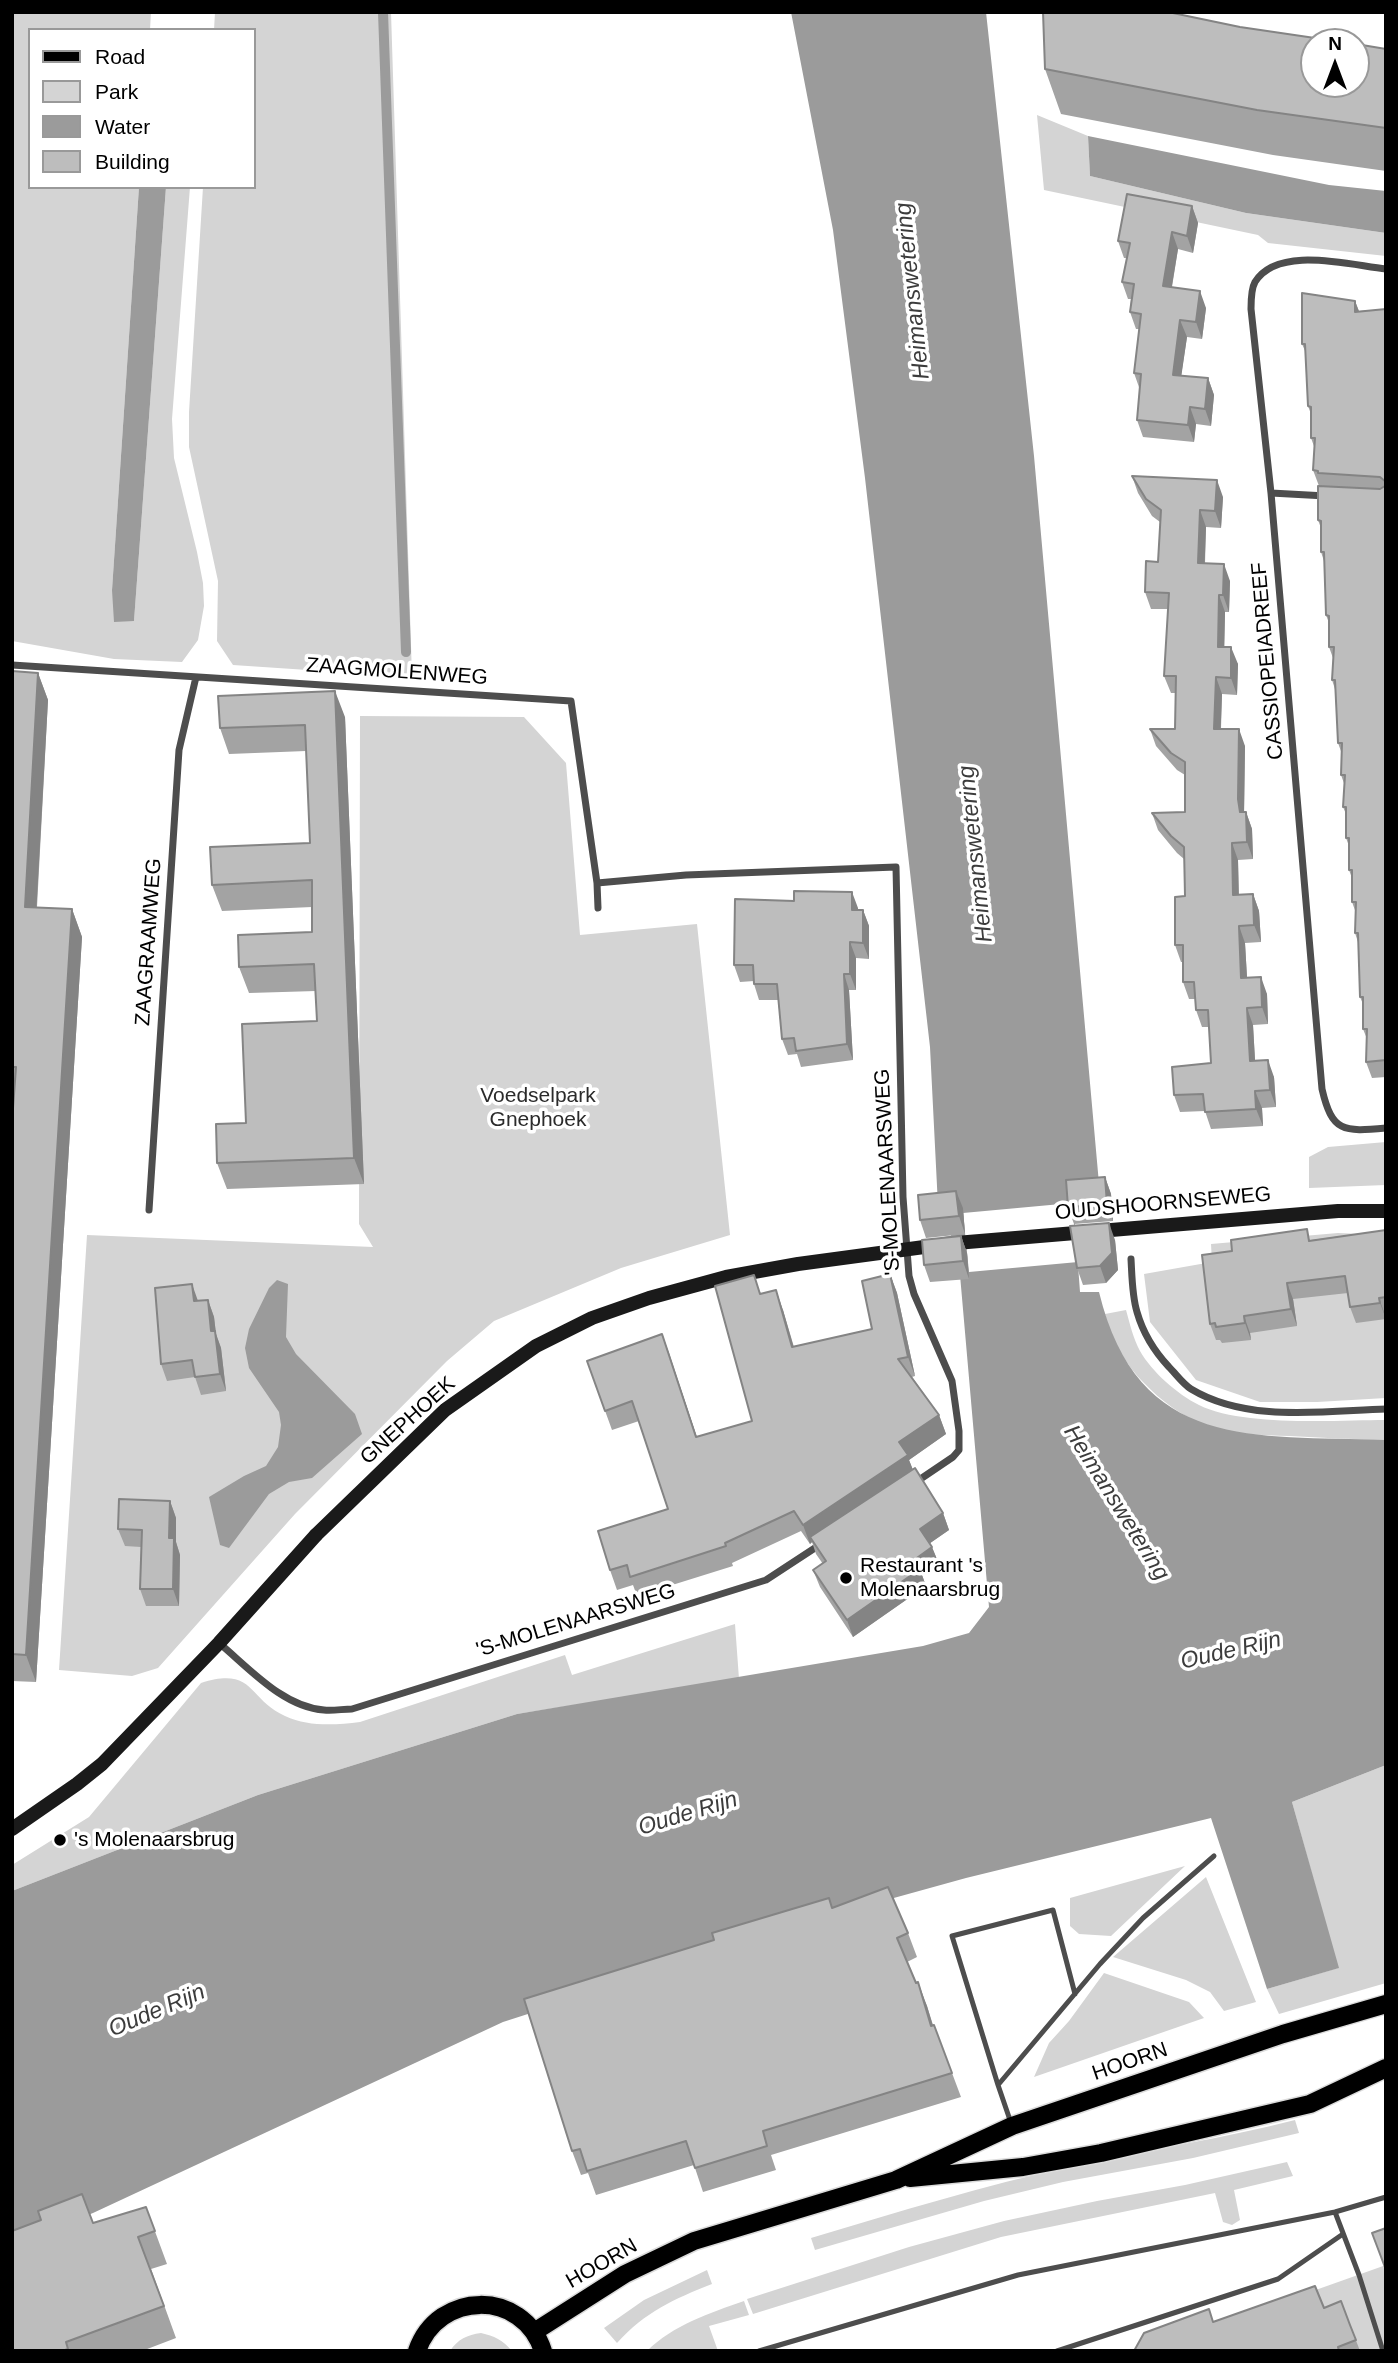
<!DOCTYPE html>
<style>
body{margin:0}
#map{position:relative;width:1398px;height:2363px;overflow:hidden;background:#fff;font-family:Arial,sans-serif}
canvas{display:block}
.frame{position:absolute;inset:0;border:14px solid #000;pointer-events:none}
.legend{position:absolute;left:28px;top:28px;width:228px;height:161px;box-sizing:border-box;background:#fff;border:2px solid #999;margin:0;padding:9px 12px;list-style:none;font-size:21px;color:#000}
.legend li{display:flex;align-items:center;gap:14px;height:35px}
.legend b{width:35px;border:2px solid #999}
.north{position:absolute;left:1300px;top:28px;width:70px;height:70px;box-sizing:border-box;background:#fff;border:2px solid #999;border-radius:50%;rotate:0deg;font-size:19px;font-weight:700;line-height:28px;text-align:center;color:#000}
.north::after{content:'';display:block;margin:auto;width:24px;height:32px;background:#000;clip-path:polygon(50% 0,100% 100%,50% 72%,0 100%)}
</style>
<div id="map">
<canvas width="1398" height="2363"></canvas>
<div class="frame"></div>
<ul class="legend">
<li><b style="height:9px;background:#000"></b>Road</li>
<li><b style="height:19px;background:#d4d4d4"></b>Park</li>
<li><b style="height:19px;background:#9b9b9b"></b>Water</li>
<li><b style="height:19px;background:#bdbdbd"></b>Building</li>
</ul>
<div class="north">N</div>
</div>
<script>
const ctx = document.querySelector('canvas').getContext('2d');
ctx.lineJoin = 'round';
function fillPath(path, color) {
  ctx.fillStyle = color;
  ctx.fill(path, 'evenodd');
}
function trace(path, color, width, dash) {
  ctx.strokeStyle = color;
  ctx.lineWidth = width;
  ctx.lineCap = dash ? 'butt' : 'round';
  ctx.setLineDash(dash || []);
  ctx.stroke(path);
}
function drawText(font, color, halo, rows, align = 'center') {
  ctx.font = font + ' Arial,sans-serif';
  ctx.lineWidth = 7;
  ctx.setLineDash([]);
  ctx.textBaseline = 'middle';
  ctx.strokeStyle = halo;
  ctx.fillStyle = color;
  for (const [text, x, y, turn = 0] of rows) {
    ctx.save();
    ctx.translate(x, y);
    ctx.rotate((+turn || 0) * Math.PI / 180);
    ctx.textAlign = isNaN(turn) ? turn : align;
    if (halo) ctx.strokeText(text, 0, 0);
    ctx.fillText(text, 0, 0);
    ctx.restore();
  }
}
fillPath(new Path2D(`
 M12,12H151L150,30H30V187H139L112,590L134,621L166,187H190L172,419L174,458L197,552L203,583L204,606L198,640L182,662L114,659L12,641Z
 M215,12H391L412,677L233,665L217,641L218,581L189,447V412L203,187H254V30H214Z
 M1037,115L1088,136L1090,176L1246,213L1386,233V256L1268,243L1258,235L1044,190Z
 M360,716L524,717L566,763L580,935L697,924L730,1235L621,1268L494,1321L447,1361L295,1514L158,1668L132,1676L59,1670L87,1235L373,1247L359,1224Z
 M1386,1142V1185L1309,1188V1157L1328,1147Z
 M1338,1233L1386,1235V1398L1317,1402H1260L1196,1380L1150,1322L1144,1274L1212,1262L1211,1244Z
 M1126,1310C1130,1324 1133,1338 1140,1351C1152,1372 1177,1394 1199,1405C1243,1427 1336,1420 1386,1420V1440C1354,1439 1322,1438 1289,1436C1262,1435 1232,1435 1205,1425C1182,1416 1161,1401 1144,1383C1126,1365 1111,1339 1105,1314Z
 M735,1624L739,1679L517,1714L258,1795L12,1891V1865L89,1817L201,1683C255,1666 248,1700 285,1716C309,1727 335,1725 360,1722L565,1655L572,1675Z
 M1386,1765V1983L1279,2014L1267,1989L1338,1968L1292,1802Z
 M1185,1866L1111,1936L1079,1934L1070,1926V1898Z
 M1206,1877L1256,2002L1224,2011L1210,1992L1186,1980L1113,1957Z
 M1104,1973L1189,2002L1204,2018L1034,2077L1049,2043L1069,2021Z
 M1295,2120L1299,2133L1193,2158L1063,2182L984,2201L815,2250L811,2238C898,2212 985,2185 1074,2166C1148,2149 1222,2139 1295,2120Z
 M1287,2162L1293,2176L1234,2190L1240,2220L1232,2225L1223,2222L1215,2193L1001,2237L753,2314L747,2299L909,2247L1004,2221L1097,2201L1185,2185Z
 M1386,2265V2351H1144Z
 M707,2270L712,2284C674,2299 645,2312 617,2343L604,2328L644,2300Z
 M744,2301L749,2315L709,2326L718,2351H647C673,2325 710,2313 744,2301Z
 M481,2333C494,2336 503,2340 512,2351H450C458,2339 467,2335 481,2333Z`), '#d4d4d4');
fillPath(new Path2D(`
 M791,12H986L1034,456L1100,1195L1073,1198L1080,1292H1099C1138,1452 1253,1435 1386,1440V1765L1292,1802L1339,1968L1267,1989L1211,1818L966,1878L854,1909L503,2022L93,2213L12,2245V1891L258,1795L517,1714L923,1646L969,1633L989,1607L958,1252L938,1206L930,1047L865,478L833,230Z
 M1088,136L1329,185L1386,191V233L1246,213L1090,176Z
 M139,187H166L134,621L114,622L112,590Z
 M277,1280L288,1284L286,1337L296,1354L355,1414L362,1434L312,1478L289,1482L269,1494L229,1548L220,1545L209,1497L244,1476L266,1466L278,1447L281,1425L279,1412L249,1368L245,1348L249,1329L269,1288Z`), '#9b9b9b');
fillPath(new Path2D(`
 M1072,1203L1078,1262L969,1272L963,1213Z`), '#fff');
trace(new Path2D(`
 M383,12L406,652`), '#9b9b9b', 10);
const primary = new Path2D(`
 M910,2178L1023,2167L1101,2153L1310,2104L1386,2068
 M534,2332L625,2274L694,2241L896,2180L1012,2126L1283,2034L1386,2004
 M417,2351C438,2290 523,2289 543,2351`);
trace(primary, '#dbdbdb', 21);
trace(new Path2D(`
 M998,2085L952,1936L1053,1910L1075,1994
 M1011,2123L998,2085L1100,1964L1143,1918L1214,1856
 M1335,2212L1359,2275L1383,2351
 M759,2351L1018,2275L1335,2212L1386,2197
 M1057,2351L1278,2279L1343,2234`), '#4d4d4d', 5);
trace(new Path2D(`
 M1386,269C1349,265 1278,245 1255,282C1251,289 1251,301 1251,309L1271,493L1322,1089C1332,1132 1343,1132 1386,1128
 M1271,493L1326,496
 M12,665L571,701L597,883L598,908
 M597,883L686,875L896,867L903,1197L909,1276L914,1294L952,1381L959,1431V1450L953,1457L916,1482
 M149,1210L179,750L196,677
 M1131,1259C1132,1276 1132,1296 1137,1312C1143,1333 1154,1351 1169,1367C1176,1374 1183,1384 1191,1389C1247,1423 1324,1411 1386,1409
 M219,1643C249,1668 283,1707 324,1710C333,1711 343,1709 352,1709L766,1580L821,1544`), '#4d4d4d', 7);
trace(new Path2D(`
 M944,1244L1338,1211H1386
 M12,1829L77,1784L102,1764L219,1643L316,1535`), '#1a1a1a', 14);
trace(primary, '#000', 18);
trace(new Path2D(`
 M316,1535L445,1410L536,1346L592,1318L649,1298L726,1277L798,1264L939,1245`), '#1a1a1a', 14);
fillPath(new Path2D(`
 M1240,27L1386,49V171L1273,155L1061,114L1045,69Z
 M1192,206L1198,223L1193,253L1178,249L1172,287L1206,308L1202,339L1187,337L1181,376L1208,378L1214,395L1211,426L1196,424L1194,442L1143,437L1137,420L1140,390L1134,373L1139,329H1136L1130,312L1131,299H1128L1122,282L1127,258H1124L1118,241Z
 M1355,301L1359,311L1386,309V1077L1372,1078L1366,1062L1367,1039L1363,1029V1004L1360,997L1358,942L1355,933L1356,913L1352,902V878L1349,870V846L1346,838V814L1343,807L1345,786L1341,775L1342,754L1338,743L1335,689L1332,680L1333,658L1329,647V623L1326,615L1324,561L1321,552V528L1318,520L1319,486L1313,470L1315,449L1311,438V414L1308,406L1306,353L1302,344Z
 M1132,476L1223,497L1221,528L1206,527L1205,564L1230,581L1229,612H1225L1224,647L1238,664L1237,695L1222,694L1221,729L1245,746L1244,812H1246L1252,829L1253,859L1238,860L1239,895L1253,894L1259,911L1261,942L1245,943L1247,977L1267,994L1268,1024L1253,1025L1255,1060L1274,1077L1276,1107L1262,1108L1263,1126L1211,1129L1205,1111L1180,1112L1174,1095L1211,1063L1209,1027H1202L1196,1010L1195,999H1189L1183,982V962H1181L1175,945L1185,896L1184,859L1177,853L1158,830L1152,813L1185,812V775L1177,770L1156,746L1150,729H1175L1176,693H1171L1164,676L1168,609H1151L1145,592L1158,562L1160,522L1152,516L1138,493Z
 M12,671L38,673L48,700L37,907L72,909L82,937L36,1682L12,1681V1122L14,1093H12Z
 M345,717L364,1184L227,1189L217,1163L317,1021L316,991L249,993L239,967L312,932V907L222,911L212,885L310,843L306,751L229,754L220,728Z
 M858,908V910H863L869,926V959L856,958V990H849L853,1060L801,1067L797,1054L788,1055L782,1039L778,1000H759L754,984V981L740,982L734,965Z
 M1105,1177L1111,1194L1113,1221L1074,1224L1068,1207Z
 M963,1208L965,1234L926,1238L920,1220Z
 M1386,1230V1319L1356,1323L1350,1307L1348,1293L1293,1299L1297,1326L1250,1333L1251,1340L1222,1343L1220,1340H1216L1210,1324L1311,1240Z
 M961,1236L967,1253L969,1279L930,1282L924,1265Z
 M1115,1240L1118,1270L1106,1283L1083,1285L1077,1268Z
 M890,1274L897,1293L915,1376L912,1377L939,1415L946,1434L909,1460L913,1470L943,1513L949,1530L930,1543L939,1564L922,1575L926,1586L853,1637L820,1587L813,1570L823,1564L816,1554L812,1542L810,1544L801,1531L732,1563L733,1566L637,1596L633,1585L617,1590L610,1570L668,1509L639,1421L612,1430L587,1361L662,1334L697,1437L752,1421L761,1294L783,1310L794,1347L872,1329Z
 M208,1300L214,1317L216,1334L221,1348L226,1391L201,1395L195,1377L167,1381L161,1364L198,1301Z
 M170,1501L176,1518V1542L180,1555L179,1606H146L140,1589L141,1547L125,1546L118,1529Z
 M829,1898L832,1908L908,1933L917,1957L907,1962L927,2006L933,2025H934L961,2097L771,2155L776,2170L703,2192L694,2165L596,2195L588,2173L581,2175L572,2151L714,1940Z
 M146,2207L167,2264L151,2269L176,2338L142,2351H12L93,2223Z
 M1341,2301L1360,2351H1134L1214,2321L1324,2308Z`), '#a3a3a3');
fillPath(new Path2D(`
 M1192,206L1198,223L1193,253L1187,236Z
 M1172,232L1178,249L1169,303L1163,286Z
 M1200,291L1206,308L1202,339L1196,322Z
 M1355,301L1361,317L1355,312Z
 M1180,320L1187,337L1179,392L1173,375Z
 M1208,378L1214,395L1211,426L1205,409Z
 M1190,407L1196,424L1194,442L1188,425Z
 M1217,480L1223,497L1221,528L1215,511Z
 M1200,510L1206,527L1204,580L1198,563Z
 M1224,564L1230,581L1229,612L1223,595Z
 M1219,595L1225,612L1224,664L1218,647Z
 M1231,647L1238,664L1237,695L1231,678Z
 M38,673L48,700L35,934L25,907Z
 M1216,677L1222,694L1220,746L1214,729Z
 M335,691L345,717L364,1184L354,1158Z
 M1239,729L1245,746L1244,816L1240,812L1238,799Z
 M1246,812L1252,829L1253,859L1247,842Z
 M1232,843L1238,860L1239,912L1233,895Z
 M852,892L858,908V926L852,910Z
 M1253,894L1259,911L1261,942L1254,925Z
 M72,909L82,937L36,1682L26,1655Z
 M863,910L869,926V959L863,943Z
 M1239,926L1245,943L1248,995L1241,978Z
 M850,942L856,958V990L850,974Z
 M844,974L849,990L853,1060L847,1044Z
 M1261,977L1267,994L1268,1024L1262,1007Z
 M1247,1008L1253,1025L1256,1078L1250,1061Z
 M1268,1060L1274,1077L1276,1107L1270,1090Z
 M1255,1091L1262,1108L1263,1126L1256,1109Z
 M1105,1177L1111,1194L1113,1221L1107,1204Z
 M956,1191L963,1208L965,1234L959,1216Z
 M1109,1223L1115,1240L1118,1270L1106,1283L1100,1266Z
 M961,1236L967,1253L969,1279L963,1261Z
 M890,1274L897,1293L915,1376L908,1357Z
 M1287,1283L1293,1299L1297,1326L1291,1309Z
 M192,1284L198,1301H194Z
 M776,1290L783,1310L799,1366L792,1347Z
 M1379,1298L1385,1315L1386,1319L1380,1303Z
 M208,1300L214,1317L216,1334L221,1348L226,1391L220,1374L211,1331Z
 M1244,1316L1250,1333L1251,1340L1245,1323Z
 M662,1334L669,1353L703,1456L696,1437Z
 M939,1415L946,1434L909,1460L915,1475L810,1537L812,1542L810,1544L803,1525L899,1442Z
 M170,1501L176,1518V1542L180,1555L179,1606L173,1589L169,1538Z
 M943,1513L949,1530L926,1546L920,1529Z
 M932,1547L939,1564L922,1575L926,1586L853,1637L847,1620L914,1560Z
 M918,1982L927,2006L940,2050L931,2026Z`), '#848484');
const building = new Path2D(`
 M1043,12H1168L1240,27L1342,42H1314V84H1356V44L1386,49V128L1257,110L1045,69Z
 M1127,194L1192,206L1187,236L1172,232L1163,286L1200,291L1196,322L1180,320L1173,375L1208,378L1205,409L1190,407L1188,425L1137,420L1141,374L1134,373L1141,314L1130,312L1134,284L1122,282L1130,243L1118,241Z
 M1302,293L1355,301V312L1386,309V482L1380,477L1318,473V471L1313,470L1315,438H1311V407L1308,406L1305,344H1302Z
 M1132,476L1217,480L1215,511L1200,510L1198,563L1224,564L1223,595H1219L1218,647H1231V678L1216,677L1214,729H1239L1238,799L1240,812H1246L1247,842L1232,843L1233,895L1253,894L1254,925L1239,926L1241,978L1261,977L1262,1007L1247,1008L1250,1061L1268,1060L1270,1090L1255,1091L1256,1109L1205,1112L1203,1094L1174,1095L1172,1067L1211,1063L1208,1010H1196L1194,982H1183V945H1175V897L1185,896L1184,847L1171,836L1152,813L1185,812V762L1171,753L1150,729H1175L1176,676H1164L1169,593L1145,592L1146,561L1158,562L1161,510L1146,499Z
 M1386,483V1060L1366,1062L1367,1029H1363V997H1360L1358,933H1355L1356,902H1352V870H1349V838H1346V807H1343L1345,775H1341L1342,743H1338L1335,680H1332L1334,647H1329V616L1326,615L1324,552H1321V521L1318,520V486L1380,489L1385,486Z
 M12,671L38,673L25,907L72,909L26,1655L12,1654V1122L16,1067H12Z
 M335,691L354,1158L217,1163L216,1124L246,1123L242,1024L317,1021L314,964L239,967L238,935L312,932V880L212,885L210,847L310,843L305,725L220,728L218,696Z
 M794,891L852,892V910H863V943L850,942V974H844L847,1044L796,1051L794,1038L782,1039L777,984H754L753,965H734L735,899L794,901Z
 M1105,1177L1107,1204L1068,1207L1066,1180Z
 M956,1191L959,1216L920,1220L918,1195Z
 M1109,1223L1112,1253L1100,1266L1077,1268L1070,1226Z
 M1307,1229L1309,1241L1386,1230V1297L1379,1298L1380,1303L1350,1307L1345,1276L1287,1283L1291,1309L1244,1316L1245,1323L1216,1327L1215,1323L1210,1324L1202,1255L1232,1251L1231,1240Z
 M961,1236L963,1261L924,1265L922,1240Z
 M890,1274L908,1357L898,1359L939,1415L899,1442L908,1455L803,1525L794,1511L725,1543L726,1546L630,1577L627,1565L610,1570L598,1531L668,1509L632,1401L605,1411L587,1361L662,1334L696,1437L752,1421L715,1286L754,1275L760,1294L776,1290L792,1347L872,1329L862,1281Z
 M192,1284L194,1301L208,1300L211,1331H215L220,1374L195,1377L192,1360L161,1364L155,1288Z
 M915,1468L943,1513L920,1529L932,1547L914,1560L920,1569L847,1620L813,1570L826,1561L810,1537Z
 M119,1499L170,1501L169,1538H174L173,1589H140L142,1530L118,1529Z
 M888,1887L908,1933L897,1938L916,1983L918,1982L931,2026L934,2025L952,2073L763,2131L767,2146L695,2168L686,2141L587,2171L580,2149L572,2151L524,1999L714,1940L712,1933L829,1898L832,1908Z
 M82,2194L93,2223L146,2207L155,2231L138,2237L164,2306L66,2342L68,2349L62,2351H12V2231L41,2220L38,2211Z
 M1386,2228V2270L1372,2233Z
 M1315,2286L1324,2308L1341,2301L1350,2325L1356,2340L1338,2347L1339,2351H1134L1144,2333L1209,2309L1213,2322Z`);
fillPath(building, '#bdbdbd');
trace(building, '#848484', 2);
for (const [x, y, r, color] of [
 [846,1578,7,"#000"],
 [60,1840,7,"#000"]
]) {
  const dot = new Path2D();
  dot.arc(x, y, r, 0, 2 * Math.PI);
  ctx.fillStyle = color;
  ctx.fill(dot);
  trace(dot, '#fff', 2.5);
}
drawText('21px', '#000', '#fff', [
 ["CASSIOPEIADREEF",1268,661,-95],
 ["ZAAGMOLENWEG",397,672,4],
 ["ZAAGRAAMWEG",149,942,-86],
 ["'S-MOLENAARSWEG",888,1172,-93],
 ["OUDSHOORNSEWEG",1163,1204,-5],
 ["GNEPHOEK",408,1421,-42],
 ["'S-MOLENAARSWEG",576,1621,-17],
 ["HOORN",1130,2062,-19],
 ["HOORN",602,2264,-30]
]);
drawText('21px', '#2b2b2b', '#fff', [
 ["Voedselpark",538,1096],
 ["Gnephoek",538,1120]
]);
drawText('21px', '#000', '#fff', [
 ["Restaurant 's",860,1566],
 ["Molenaarsbrug",860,1590],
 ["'s Molenaarsbrug",74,1840]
], 'left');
drawText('italic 23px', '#3c3c3c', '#fff', [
 ["Heimanswetering",913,291,-96],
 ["Heimanswetering",976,854,-96],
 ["Heimanswetering",1116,1503,58],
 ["Oude Rijn",1231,1651,-13],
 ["Oude Rijn",688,1814,-17],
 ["Oude Rijn",157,2011,-23]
]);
</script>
